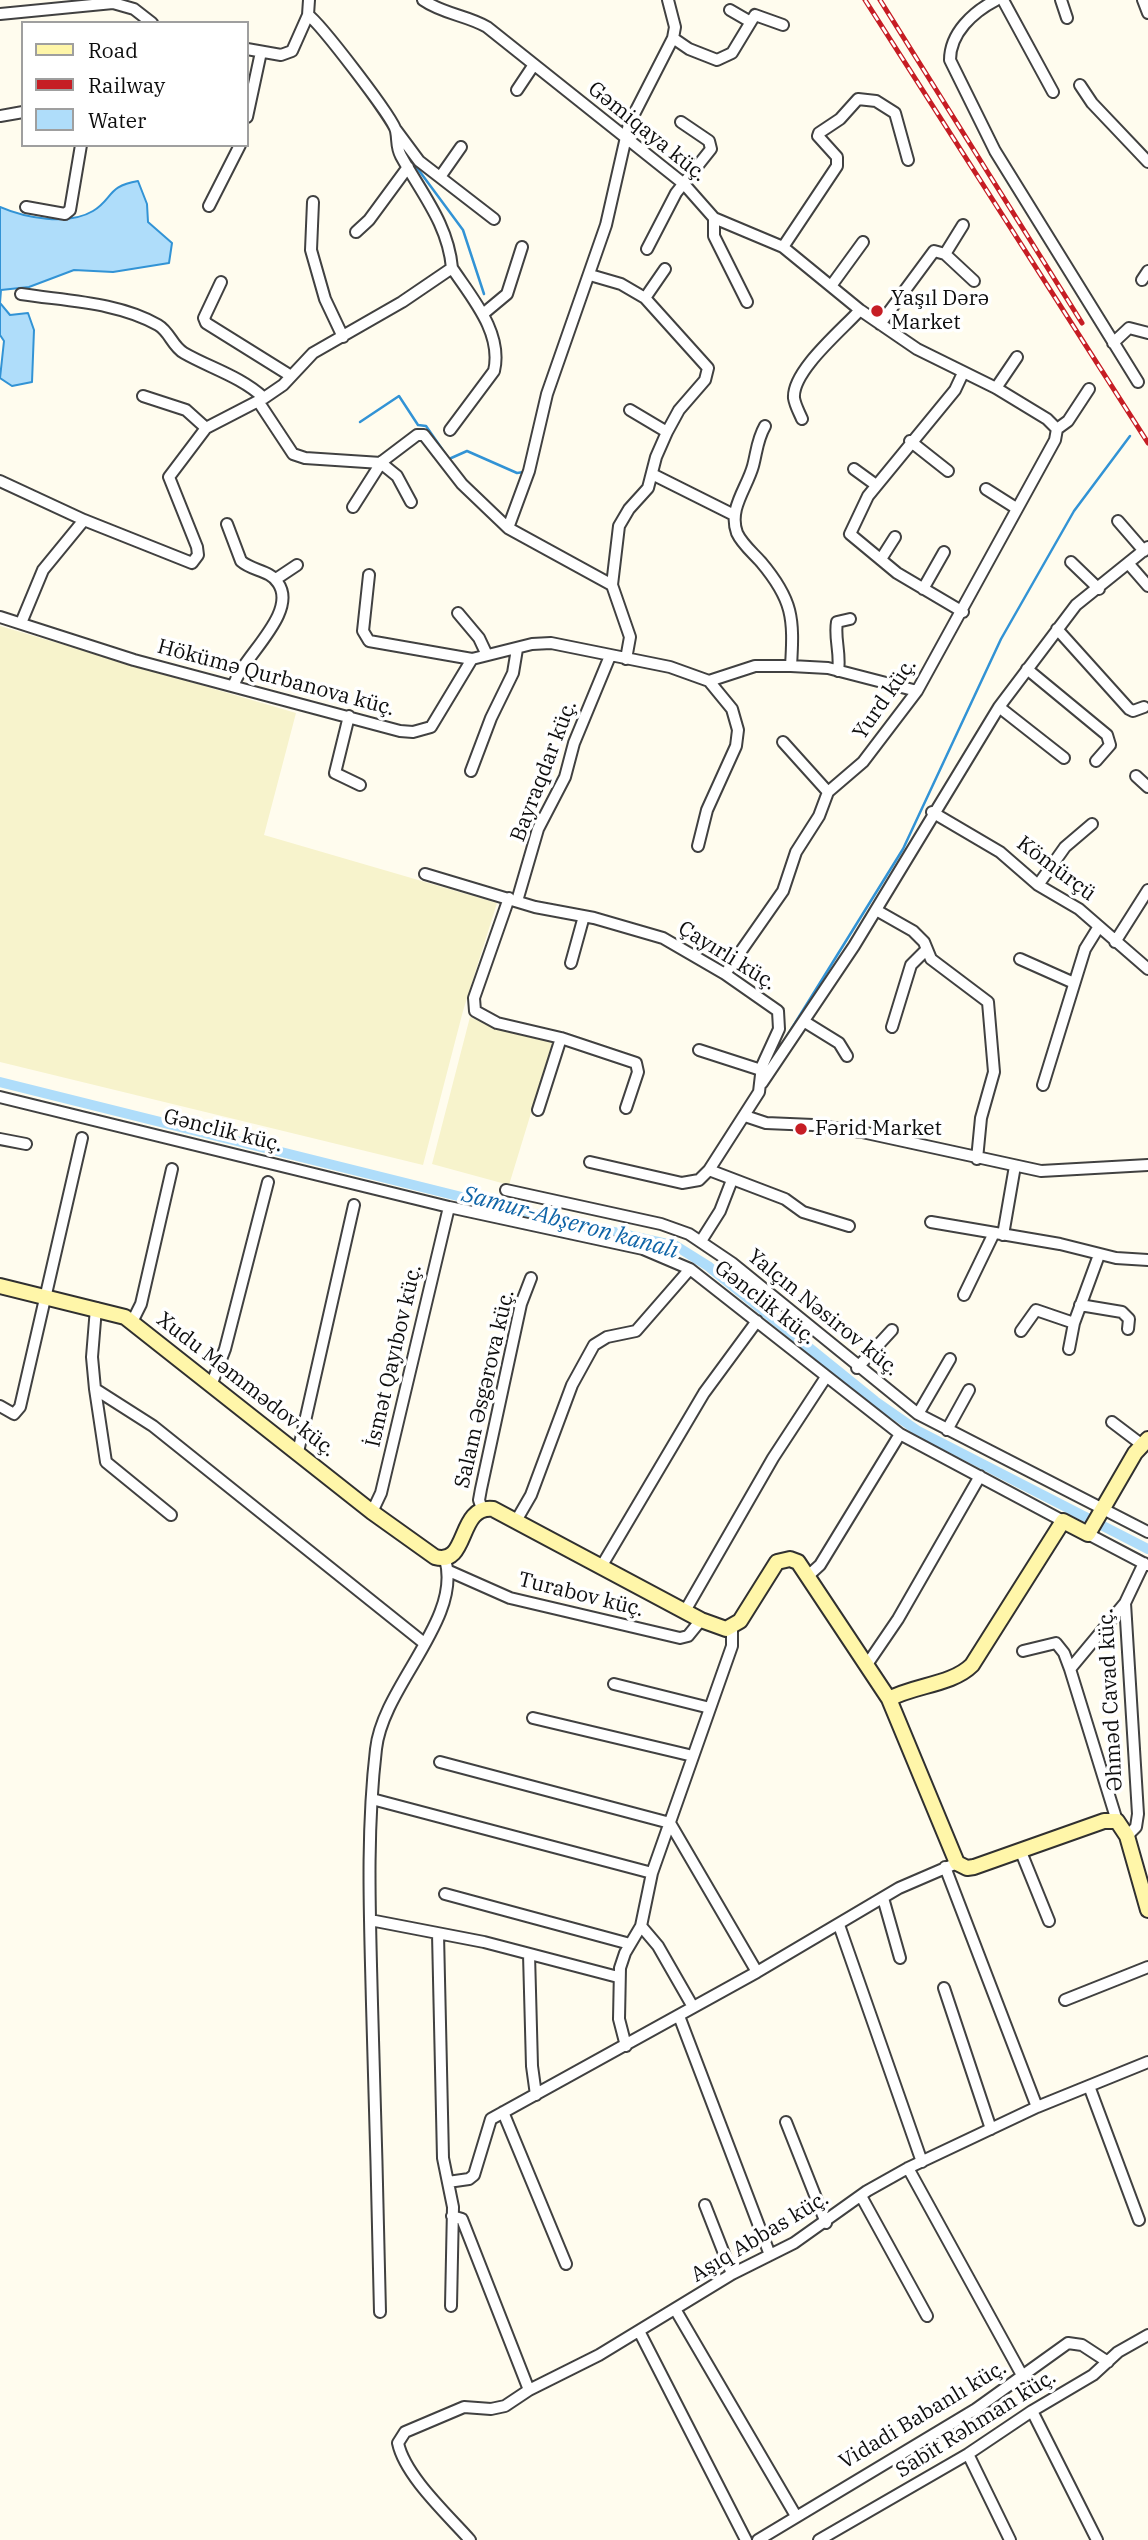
<!DOCTYPE html>
<meta charset="utf-8">
<style>
body{margin:0}
#map{position:relative;width:1148px;height:2540px;overflow:hidden;background:#fffcee;font-family:"IBM Plex Serif",serif}
canvas{display:block}
.legend{position:absolute;left:21px;top:21px;width:228px;height:126px;box-sizing:border-box;background:#fff;border:2px solid #9f9f9f;margin:0;padding:9px 12px;list-style:none;font-size:21px;color:#0e0e0e}
.legend li{display:flex;align-items:center;gap:14px;height:35px}
.legend b{width:35px;border:2px solid #9f9f9f}
</style>
<div id="map">
<canvas width="1148" height="2540"></canvas>
<ul class="legend">
<li><b style="height:9px;background:#fff6a9"></b>Road</li>
<li><b style="height:9px;background:#c61d24"></b>Railway</li>
<li><b style="height:19px;background:#afddfa"></b>Water</li>
</ul>
</div>
<script>
const ctx = document.querySelector('canvas').getContext('2d');
ctx.lineJoin = 'round';
function fillPath(path, color) {
  ctx.fillStyle = color;
  ctx.fill(path, 'evenodd');
}
function trace(path, color, width, dash) {
  ctx.strokeStyle = color;
  ctx.lineWidth = width;
  ctx.lineCap = dash ? 'butt' : 'round';
  ctx.setLineDash(dash || []);
  ctx.stroke(path);
}
function drawText(font, color, halo, rows, align = 'center') {
  ctx.font = font + ' "IBM Plex Serif",serif';
  ctx.lineWidth = 7;
  ctx.setLineDash([]);
  ctx.textBaseline = 'middle';
  ctx.strokeStyle = halo;
  ctx.fillStyle = color;
  for (const [text, x, y, turn = 0] of rows) {
    ctx.save();
    ctx.translate(x, y);
    ctx.rotate((+turn || 0) * Math.PI / 180);
    ctx.textAlign = isNaN(turn) ? turn : align;
    if (halo) ctx.strokeText(text, 0, 0);
    ctx.fillText(text, 0, 0);
    ctx.restore();
  }
}
fillPath(new Path2D(`
 M0,626L296,713L264,835L497,903L463,1011L423,1165L0,1062Z
 M470,1017L493,1027L553,1041L509,1185L432,1164Z`), '#f7f3cc');
const water = new Path2D(`
 M138,181L147,204L148,222L172,243L169,263L113,272L74,270L29,287L1,290L0,303V207C25,218 68,226 93,211C113,199 107,186 138,181Z
 M0,303L10,315L28,313L34,330L32,382L12,386L0,378L4,341L0,335Z`);
fillPath(water, '#afddfa');
trace(water, '#3293d5', 2);
trace(new Path2D(`
 M406,153L463,230L484,294
 M360,422L399,396L418,425L426,426L449,459L467,451L517,473L524,472
 M787,1036L903,849L1001,639L1074,511L1130,436`), '#3293d5', 2.5);
trace(new Path2D(`
 M0,1082L498,1206L676,1246L708,1266L875,1401L918,1431L1148,1549`), '#afddfa', 10);
const street = new Path2D(`
 M423,0C443,14 466,15 487,27L684,184L714,218L783,247L860,310L917,349L996,388L1047,419L1057,429
 M996,0C973,12 950,33 950,60L995,151L1138,382
 M1003,0L1053,92
 M1061,0L1067,18
 M1143,0L1148,13
 M730,10L749,21
 M0,14L113,3L134,9L152,23
 M673,38L689,49L717,60L732,53L755,15L783,25
 M247,49L281,55L292,51L308,15L309,0
 M1080,85L1092,103L1148,162
 M517,90L533,66
 M0,116L23,112
 M247,117L261,52
 M396,130L419,161L494,219
 M440,177L461,147
 M313,202L311,250L325,299L343,337
 M209,206L240,145
 M26,207L65,214L70,210L81,145
 M714,218V236L747,302
 M356,232L369,220L408,167
 M783,247L837,166V157L818,136L819,133L840,119L858,99L876,101L895,113L908,160
 M647,249L676,193L711,149L709,141L681,122
 M945,254L963,225
 M590,275L621,284L645,298L708,368L705,380L679,410L667,432L656,457L648,488L629,509L619,526L612,585L630,637L626,659
 M1142,280L1148,271
 M221,282L204,318L206,323L291,376
 M831,286L863,242
 M21,294C66,301 118,302 158,325C170,332 172,346 184,353C210,368 240,376 264,398
 M645,298L665,269
 M483,314L507,294L522,247
 M880,324L934,251L945,254L974,281
 M1113,343L1129,328L1148,333
 M963,373L955,390L868,496L850,534L897,573L963,612
 M996,388L1017,357
 M143,396L186,410L206,428
 M258,401L293,454L305,458L381,463L397,476L411,502
 M630,410L667,432
 M802,419C799,412 795,405 794,398C792,371 842,330 860,310
 M765,426C757,440 757,451 753,466C747,488 728,509 737,533C742,544 753,553 761,562C793,600 794,618 791,666
 M1057,429L1068,421L1089,389
 M450,430L494,371C503,333 472,298 452,268
 M910,441L948,471
 M380,463L417,435H424L462,484L508,528L612,585
 M854,469L876,485
 M654,475L734,515
 M0,481L84,520L192,563L198,555L197,547L169,477L206,428L264,398L283,385L313,353L402,302L452,268C448,224 422,194 401,156C396,147 398,140 396,131C394,119 320,23 308,15
 M986,489L1016,508
 M353,507L381,463
 M1118,521L1144,551
 M227,524L241,561C252,571 270,570 278,583C299,613 241,658 234,685
 M508,528L529,471L547,394L606,225L629,124L673,38L675,27L668,0
 M881,559L895,537
 M1071,562L1099,589
 M1128,563L1148,586
 M369,575L363,631L369,641L472,659
 M276,579L297,565
 M923,589L944,552
 M458,613L479,638L487,655
 M0,617L134,660L400,731L413,732L431,727L472,659L532,644L551,643L670,667L709,681L755,666H791L828,668L917,691
 M21,623L43,570L84,520
 M1057,629L1129,709L1133,711L1144,707
 M1027,669L1107,735L1110,745L1096,761
 M838,671C841,654 834,638 837,622L850,619
 M999,707L1064,758
 M349,716L335,773L360,785
 M783,742L828,792
 M471,771L491,718L513,673L517,649
 M1136,776L1148,787
 M932,812L1000,852L1038,885L1079,909L1148,969
 M698,846L707,810L736,746L738,730L732,709L709,681
 M425,874L535,907L594,918L663,938L725,974L778,1011L779,1029L762,1066L759,1092L709,1170L699,1180L682,1183L590,1162
 M1038,885L1065,847L1092,824
 M509,898L474,998L475,1011L497,1023L561,1038L636,1063L638,1072L626,1108
 M517,901L538,829L565,777L574,743L610,656
 M876,910L913,931L924,942L931,959L988,1002L994,1072L981,1118L977,1159
 M1115,942L1148,890
 M1020,959L1074,983
 M571,963L584,916
 M725,974L783,891L796,852L819,816L828,792L863,762L917,691L1055,440L1057,429
 M805,1022L839,1043L847,1056
 M892,1027L911,965L926,950
 M699,1050L761,1070
 M762,1083L854,946L999,707L1076,605L1148,547
 M1043,1085L1085,949L1098,928
 M0,1097L449,1207L643,1249L690,1269L900,1434L1063,1521
 M538,1110L561,1038
 M745,1116L766,1123L813,1125L862,1132L1041,1171L1148,1165
 M0,1139L26,1144
 M709,1170L785,1199L803,1212L849,1226
 M506,1190L661,1224L689,1234L732,1263L918,1414L1148,1532
 M931,1222L1060,1244L1116,1258L1148,1260
 M1003,1235L1015,1166
 M701,1241L720,1211L732,1180
 M964,1295L994,1233
 M1080,1305L1122,1312L1129,1319L1128,1329
 M96,1308L92,1357L95,1389L153,1426L424,1643
 M132,1322L141,1304L172,1169
 M1021,1331L1036,1310L1074,1323
 M1069,1349L1074,1323L1099,1255
 M857,1368L892,1330
 M212,1383L225,1349L268,1182
 M95,1389L106,1462L171,1515
 M0,1406L14,1414L20,1407L82,1138
 M918,1414L950,1359
 M1112,1422L1141,1444
 M947,1430L969,1390
 M298,1452L354,1205
 M482,1509L479,1500L481,1489L521,1304L531,1278
 M372,1512L381,1493L449,1207
 M516,1521L531,1495L572,1385L594,1345L607,1337L636,1331L690,1269
 M1088,1534L1147,1565
 M601,1567L704,1393L757,1321
 M449,1571L510,1598L680,1638L688,1636L701,1620
 M809,1575L820,1565L900,1434
 M685,1611L773,1458L826,1377
 M1023,1651L1056,1643L1064,1653L1070,1669
 M868,1663L898,1619L980,1476
 M614,1684L710,1708
 M533,1718L693,1756
 M440,1762L670,1823L757,1972
 M372,1799L652,1873
 M1117,1821L1070,1669L1125,1603
 M1127,1836L1136,1827L1138,1814L1125,1603L1144,1563
 M1021,1852L1049,1921
 M945,1867L1037,2107
 M445,1894L630,1944
 M883,1898L900,1958
 M370,1920L484,1942L618,1977
 M839,1925L922,2162
 M641,1926L658,1946L693,2007
 M438,1934L443,2158L453,2207L451,2306
 M529,1954L532,2066L536,2095
 M944,1988L991,2129
 M1065,2000L1148,1967
 M679,2016L770,2255
 M626,2046L619,2019L620,1968L625,1953L641,1926L652,1873L732,1646V1628
 M1089,2086L1139,2220
 M503,2112L566,2264
 M786,2122L826,2223
 M908,2168L1023,2377
 M448,2182L469,2179L474,2175L491,2119L757,1972L899,1888L957,1863
 M861,2196L927,2316
 M705,2205L732,2274
 M452,2216L462,2219L529,2390
 M675,2309L796,2516
 M380,2312C378,2209 375,2107 372,2004C370,1919 366,1834 376,1749C383,1686 463,1619 445,1559
 M639,2331L746,2540
 M1032,2411L1097,2540
 M968,2454L1010,2540
 M470,2540C448,2515 405,2476 398,2443L405,2432L464,2407L491,2409L505,2406L529,2390L599,2355L732,2274L794,2243L867,2191L908,2168L1037,2107L1148,2062
 M758,2540L976,2409L1068,2343L1082,2345L1108,2362
 M819,2540L968,2454L1032,2411L1093,2375L1118,2352L1148,2335`);
const secondary = new Path2D(`
 M0,1286L125,1317L372,1512L435,1557C469,1567 457,1505 493,1509L701,1620L726,1629L740,1621L777,1562L790,1559L798,1562L889,1699L957,1863L967,1868L974,1867L1104,1821H1117L1127,1836L1148,1910
 M889,1699C914,1685 952,1685 972,1665L1063,1521L1088,1534L1135,1453L1148,1439`);
trace(street, '#414141', 14);
trace(secondary, '#303030', 18);
trace(street, '#fff', 10);
trace(secondary, '#fff6a9', 14);
const rail = new Path2D(`
 M865,0L1148,443
 M880,0L1082,323`);
trace(rail, '#c61d24', 5);
trace(rail, '#fff', 2.5, [8]);
for (const [x, y, r, color] of [
 [877,311,7,"#c61d24"],
 [801,1129,7,"#c61d24"]
]) {
  const dot = new Path2D();
  dot.arc(x, y, r, 0, 2 * Math.PI);
  ctx.fillStyle = color;
  ctx.fill(dot);
  trace(dot, '#fff', 2.5);
}
drawText('21px', '#0e0e0e', '#fff', [
 ["Gəmiqaya küç.",647,132,39],
 ["Hökümə Qurbanova küç.",276,678,15],
 ["Yurd küç.",885,699,-55],
 ["Bayraqdar küç.",544,771,-69],
 ["Kömürçü",1056,869,37],
 ["Çayırli küç.",727,956,32],
 ["Gənclik küç.",223,1131,14],
 ["Gənclik küç.",765,1303,38],
 ["Yalçın Nəsirov küç.",823,1313,39],
 ["İsmət Qayıbov küç.",394,1356,-77],
 ["Xudu Məmmədov küç.",246,1385,38],
 ["Salam Əsgərova küç.",485,1389,-77],
 ["Turabov küç.",581,1595,14],
 ["Əhməd Cavad küç.",1111,1700,-93],
 ["Aşıq Abbas küç.",760,2237,-31],
 ["Vidadi Babanlı küç.",923,2415,-31],
 ["Sabit Rəhman küç.",976,2424,-32]
]);
drawText('21px', '#0e0e0e', '#fff', [
 ["Yaşıl Dərə",891,299],
 ["Market",891,323],
 ["Fərid Market",815,1129]
], 'left');
drawText('italic 23px', '#0f64a7', '#fff', [
 ["Samur-Abşeron kanalı",570,1223,15]
]);
</script>
